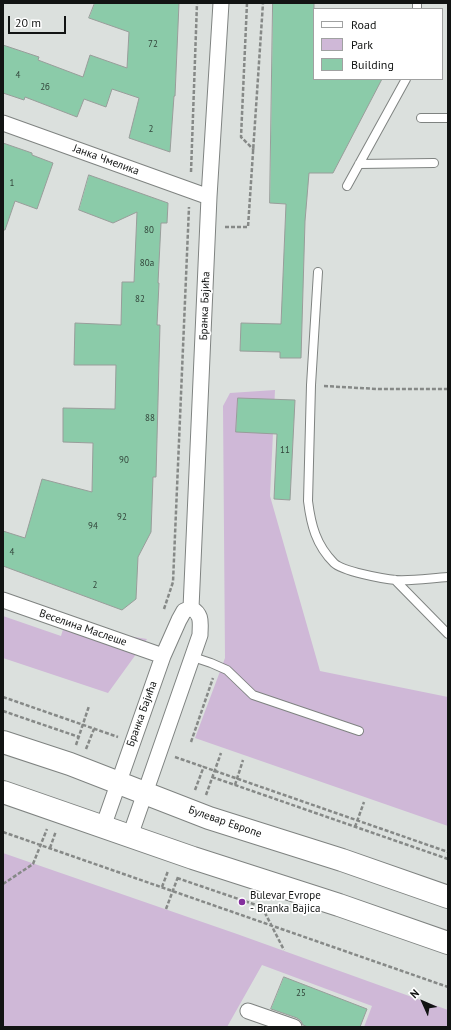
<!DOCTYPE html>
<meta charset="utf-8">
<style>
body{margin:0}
#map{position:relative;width:451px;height:1030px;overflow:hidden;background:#dbe0dd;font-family:"PT Sans",sans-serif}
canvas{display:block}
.frame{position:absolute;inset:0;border:4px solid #121413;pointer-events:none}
.legend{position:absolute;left:313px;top:8px;width:130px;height:72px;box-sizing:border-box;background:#fff;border:1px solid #a0a1a1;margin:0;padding:5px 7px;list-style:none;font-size:12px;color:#121413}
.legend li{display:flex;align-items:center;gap:8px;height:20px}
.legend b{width:20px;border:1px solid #a0a1a1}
.north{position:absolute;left:403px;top:982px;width:40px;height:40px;-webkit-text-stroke:3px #fff;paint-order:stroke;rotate:315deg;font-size:11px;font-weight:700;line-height:16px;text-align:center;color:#121413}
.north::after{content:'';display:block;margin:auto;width:14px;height:18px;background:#121413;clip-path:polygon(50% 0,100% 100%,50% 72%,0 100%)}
.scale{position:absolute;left:8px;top:16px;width:58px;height:18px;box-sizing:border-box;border:2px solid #121413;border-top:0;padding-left:5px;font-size:12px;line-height:14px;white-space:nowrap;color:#121413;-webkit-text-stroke:3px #fff;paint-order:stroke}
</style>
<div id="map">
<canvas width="451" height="1030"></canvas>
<div class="frame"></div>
<ul class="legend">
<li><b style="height:5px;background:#fff"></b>Road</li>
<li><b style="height:11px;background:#cfb8d7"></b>Park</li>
<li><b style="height:11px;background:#8bcba9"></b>Building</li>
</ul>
<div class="north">N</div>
<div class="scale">20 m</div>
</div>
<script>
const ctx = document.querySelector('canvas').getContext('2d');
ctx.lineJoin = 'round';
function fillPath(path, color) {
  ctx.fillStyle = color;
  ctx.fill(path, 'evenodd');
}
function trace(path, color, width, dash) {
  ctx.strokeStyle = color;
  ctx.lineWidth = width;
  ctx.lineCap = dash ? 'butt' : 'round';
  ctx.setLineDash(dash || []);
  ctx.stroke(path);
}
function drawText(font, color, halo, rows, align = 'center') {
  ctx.font = font + ' "PT Sans",sans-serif';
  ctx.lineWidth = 3.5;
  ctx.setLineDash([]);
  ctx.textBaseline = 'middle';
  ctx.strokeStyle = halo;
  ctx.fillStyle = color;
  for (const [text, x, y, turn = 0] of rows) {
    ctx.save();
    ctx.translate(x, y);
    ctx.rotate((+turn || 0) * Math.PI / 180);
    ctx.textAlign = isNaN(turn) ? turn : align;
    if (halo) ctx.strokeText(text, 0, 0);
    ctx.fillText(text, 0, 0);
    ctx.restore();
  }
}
fillPath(new Path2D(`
 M275,390L270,496L320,671L448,697V826L195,738L225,658L223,406L230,393Z
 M3,616L61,636L64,626L147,639L108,693L3,658Z
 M3,853L237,934L448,1010V1027H364L372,1006L262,965L227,1027H3Z`), '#cfb8d7');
const building = new Path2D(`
 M95,3H179L175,96H174L170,152L129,138L139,98L112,89L106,107L84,99L77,117L25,97L24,100L3,93V45L39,57L38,60L83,77L90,55L127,68L129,32L89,18Z
 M273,3H314V79H382L333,173H309L305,221L301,358H280V352L240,351L241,323L281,324L286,204L270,203Z
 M3,143L32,153V155L53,163L37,209L15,201L5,230H3Z
 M89,175L168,203L167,223H161L158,283H159L157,325H160L156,477H153L151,532L138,557L136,599L122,610L3,566V531L25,538L42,479L92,492L93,443L63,442V408L115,409L116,365H74L75,323L121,325L122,282H134L137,212L113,223L79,210Z
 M238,398L295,400L290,500L274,499L277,434L236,432Z
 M284,977L367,1009L360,1027H308L303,1025L301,1021L297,1018L271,1009Z`);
fillPath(building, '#8bcba9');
trace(building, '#989d9a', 1);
const service = new Path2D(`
 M417,9V3
 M421,118H448
 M359,164L434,163
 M347,186L406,79
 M318,272L311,385L308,501C311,525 316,545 334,563C342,571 383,579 396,580C413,581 431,578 448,577
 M395,580L448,634
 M193,657L211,663L227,670L253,695L359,731`);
const minor = new Path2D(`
 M3,123L209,197
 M3,600L163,656
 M191,608L209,197L221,3
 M103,827L163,656L179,620L184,611L191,608
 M130,836L200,635C200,623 203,615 191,608
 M248,1011L294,1027`);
const secondary = new Path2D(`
 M3,742L70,764L209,818L342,860L448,897
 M3,792L193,858L339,905L448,943`);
trace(service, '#7f8381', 10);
trace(minor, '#7f8381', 17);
trace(secondary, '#7f8381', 24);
trace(new Path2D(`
 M247,3L241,137L254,150
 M191,172L197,3
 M225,227H248L263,3
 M324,386L378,389H448
 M164,609L173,582L189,207
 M3,697L118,737
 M3,711L79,737
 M191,742L213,678
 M76,745L89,706
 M86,749L94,729
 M175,757L448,852
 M212,777L448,859
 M235,785L243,760
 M195,790L204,766
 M206,795L221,753
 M355,827L364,802
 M3,832L448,987
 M50,848L56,831
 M177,878L262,907L284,950
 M3,884L33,864L47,829
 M162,887L168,871
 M166,909L178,877`), '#868987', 2.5, [4, 2]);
trace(service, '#fff', 8);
trace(minor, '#fff', 15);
trace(secondary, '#fff', 22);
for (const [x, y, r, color] of [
 [242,902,4,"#842f9d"]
]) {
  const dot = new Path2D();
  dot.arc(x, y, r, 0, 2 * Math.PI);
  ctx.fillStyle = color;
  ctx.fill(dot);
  trace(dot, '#fff', 1.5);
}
drawText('9px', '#304238', null, [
 ["72",153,44],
 ["4",18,75],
 ["2б",45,87],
 ["2",151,129],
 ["1",12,183],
 ["80",149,230],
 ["80a",147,263],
 ["82",140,299],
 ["88",150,418],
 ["11",285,450],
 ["90",124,460],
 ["92",122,517],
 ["94",93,526],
 ["4",12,552],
 ["2",95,585],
 ["25",301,993]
]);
drawText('11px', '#121413', '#fff', [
 ["Јанка Чмелика",106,160,20],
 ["Бранка Бајића",205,306,-88],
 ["Веселина Маслеше",83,628,19],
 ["Бранка Бајића",142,714,-70],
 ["Булевар Европе",225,822,19]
]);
drawText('11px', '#121413', '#fff', [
 ["Bulevar Evrope",250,896],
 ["- Branka Bajica",250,909]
], 'left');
</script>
